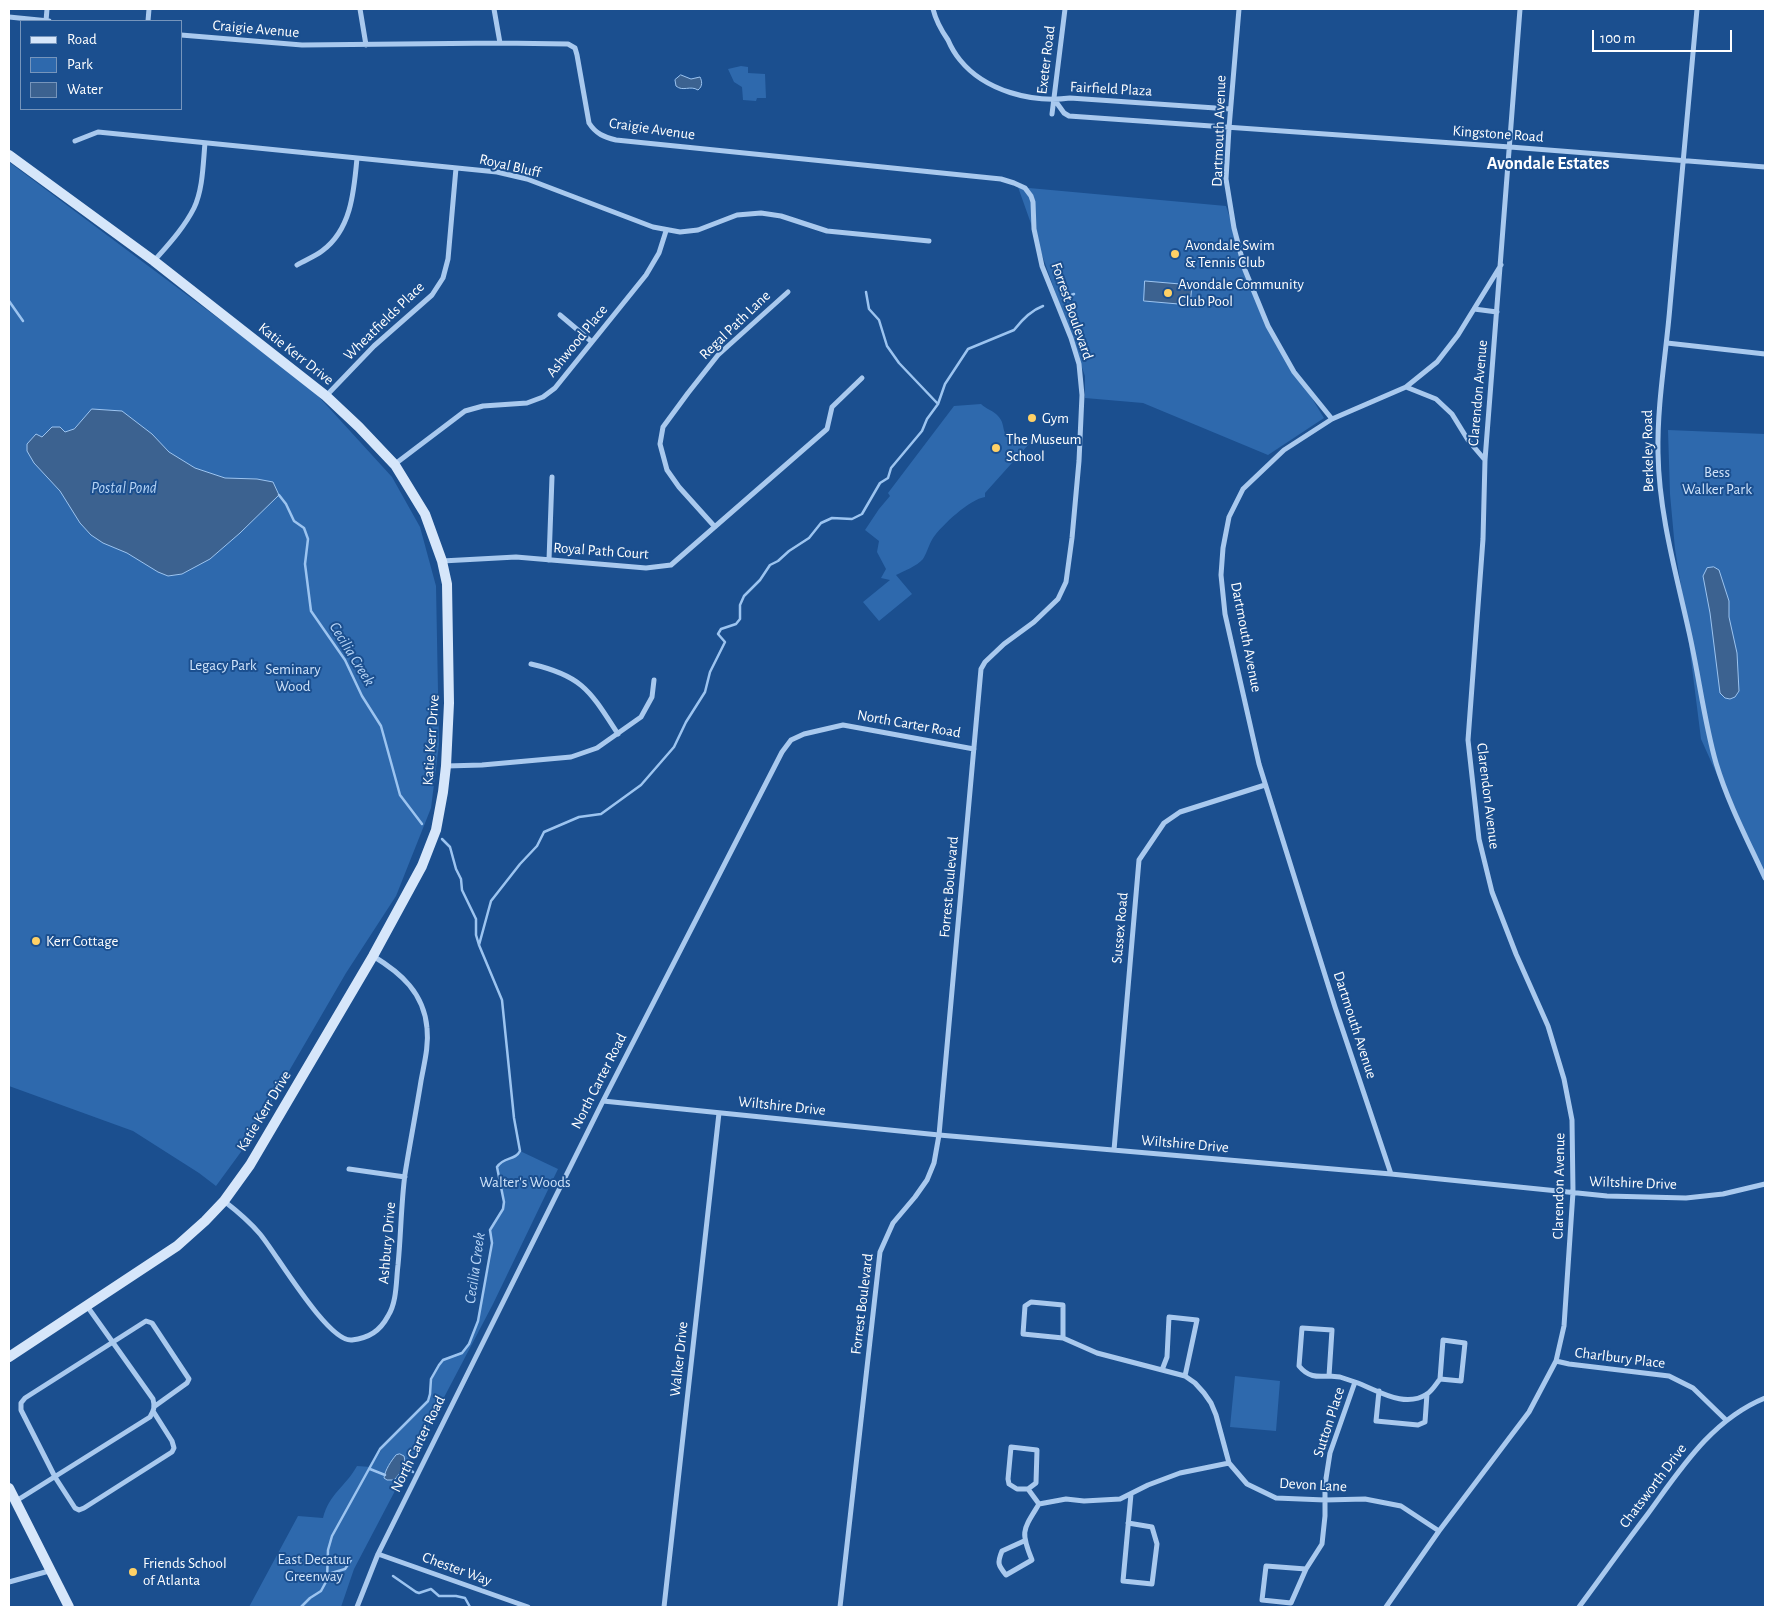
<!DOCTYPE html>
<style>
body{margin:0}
#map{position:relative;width:1774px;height:1616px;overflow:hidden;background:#1b4f8f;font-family:"Alegreya Sans",sans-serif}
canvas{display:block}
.frame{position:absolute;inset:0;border:10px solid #fff;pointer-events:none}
.legend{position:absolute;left:20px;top:20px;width:162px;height:90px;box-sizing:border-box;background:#1b4f8f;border:1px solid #7695bc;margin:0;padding:6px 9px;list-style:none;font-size:15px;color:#fff}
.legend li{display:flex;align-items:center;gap:10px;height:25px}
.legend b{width:25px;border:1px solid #7695bc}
.scale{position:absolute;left:1592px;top:30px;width:140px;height:22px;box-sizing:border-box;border:2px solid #fff;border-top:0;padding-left:6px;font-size:15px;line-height:18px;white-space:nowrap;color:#fff;-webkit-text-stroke:4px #1b4f8f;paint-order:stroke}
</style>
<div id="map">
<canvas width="1774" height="1616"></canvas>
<div class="frame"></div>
<ul class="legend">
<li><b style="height:6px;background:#d6e6fa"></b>Road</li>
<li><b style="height:14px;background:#2e69ad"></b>Park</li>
<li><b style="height:14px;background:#3c6290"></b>Water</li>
</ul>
<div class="scale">100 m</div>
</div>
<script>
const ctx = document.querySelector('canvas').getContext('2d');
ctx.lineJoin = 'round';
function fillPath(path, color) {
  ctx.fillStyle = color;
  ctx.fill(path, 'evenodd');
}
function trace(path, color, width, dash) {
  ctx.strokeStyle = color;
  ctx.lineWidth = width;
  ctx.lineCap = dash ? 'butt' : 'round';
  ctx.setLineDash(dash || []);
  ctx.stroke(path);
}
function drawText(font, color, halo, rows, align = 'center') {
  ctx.font = font + ' "Alegreya Sans",sans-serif';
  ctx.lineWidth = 4;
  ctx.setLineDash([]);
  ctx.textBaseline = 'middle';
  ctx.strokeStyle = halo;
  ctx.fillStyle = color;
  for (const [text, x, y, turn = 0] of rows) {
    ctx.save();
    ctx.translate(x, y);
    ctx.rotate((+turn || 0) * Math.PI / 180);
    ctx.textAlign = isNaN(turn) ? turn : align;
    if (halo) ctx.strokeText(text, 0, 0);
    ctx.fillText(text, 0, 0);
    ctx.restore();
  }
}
fillPath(new Path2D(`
 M741,66L748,67V73L765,74L766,98H757L756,101L743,100L742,87L734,82L728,69Z
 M9,162L309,386L392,477L420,527L436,586L439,744L431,808L396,896L346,973L246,1145L216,1186L199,1173L133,1131L9,1086Z
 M1018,187L1226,206L1263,318L1324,418L1268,455L1143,403L1085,398V376Z
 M981,404C986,409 994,411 998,416C1007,425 999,434 1015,444L1018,443L1017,438L1020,436L1029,444L985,493V497C970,499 942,525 933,538C929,544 927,553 923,559C917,566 904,571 896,575L912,594L879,621L863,602L890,580L881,578L886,569L877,552L879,541L865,530L879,509L890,496L888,493L954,406Z
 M1668,430L1765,434V882L1701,739L1684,604L1675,549L1670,494Z
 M520,1151L558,1169L493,1304L354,1569L341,1607H249L298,1516L323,1518C329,1494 346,1486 357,1466L371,1467L386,1442L428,1401C433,1387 429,1370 444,1360C454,1353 462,1357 469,1344C477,1331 478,1315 481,1300C485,1281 492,1262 492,1243C492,1238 490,1233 491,1228C494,1218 504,1216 504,1201C504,1189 497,1179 497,1167C503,1157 515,1161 520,1151Z
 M1235,1376L1280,1381L1276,1431L1230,1427Z`), '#2e69ad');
const water = new Path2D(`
 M681,75L691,79L700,77C702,81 703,86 698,90C690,85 683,92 676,86L675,80Z
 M1145,281L1192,285L1190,305L1144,301Z
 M92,409L122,411L152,434L169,452L195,468L225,478L257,479L273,482L279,495L240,533L210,559L182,574L168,576L158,572L127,553L103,543L91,535L80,523L60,491L34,463L27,451V444L36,434L42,437L52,427H60L65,432L74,429Z
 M1714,567L1719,570L1729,601V617L1737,653L1739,691L1735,697L1730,699L1725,698L1720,693L1710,613L1703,576L1707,568Z
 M400,1454L404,1456C407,1464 400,1474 394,1480H387L384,1478C385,1470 391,1461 396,1455Z`);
fillPath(water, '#3c6290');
trace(water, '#9cc4f0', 1);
trace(new Path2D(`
 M866,292L869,309L879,320L887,346L899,363L938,404
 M1063,298L1074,294
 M9,301L23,321
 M279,495L286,504L294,521L304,528L308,539L305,564L311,611L345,660L362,696L381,726L400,795L422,824
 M479,945L491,901L520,864L537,846L544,832L579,817L601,814L641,785L674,747L686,722L705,692L710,672L725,642L718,634L721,629L736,624L740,619V605L744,596L760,580L770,565L778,561L789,551L809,538L821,523L832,518L852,519L862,514L880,483L888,478L891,468L922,431L927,419L938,404L945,384L968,349L1014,330C1021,321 1032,310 1043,306
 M370,1469L385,1475
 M402,1469H409L413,1472
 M328,1574L345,1569L351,1560
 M393,1576L416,1592L419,1593L431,1589L439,1596H456L465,1598L470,1607
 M301,1607L310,1598L321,1591L327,1580L328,1550L332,1536L380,1449L428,1401L430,1394L431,1379L439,1365L443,1360L462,1353L469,1344L478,1321L492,1243L490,1230L503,1209L504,1202L497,1167C504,1156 515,1161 520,1151L514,1118L502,1000L479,945L476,935V919L462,890L461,879L456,869L450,847L442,839`), '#9cc4f0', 2.5);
trace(new Path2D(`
 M360,9L366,45
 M494,9L500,43
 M933,9C936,21 941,30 948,40C951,47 955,54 960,60C985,91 1032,103 1070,98L1230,109
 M1239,9L1229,128L1226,179L1234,228L1245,270L1268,326L1294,372L1332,419
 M1697,9C1688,108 1679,207 1670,306C1666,355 1657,404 1658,453C1659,514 1676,573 1689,632C1699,676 1704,721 1716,763C1728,803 1748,841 1765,878
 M9,17L49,21
 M46,21L47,9
 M148,21L149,9
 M181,35L302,45L500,43L568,44L575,48L577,55L589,123C596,134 604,137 616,140L1001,179L1014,183L1025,188L1031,196L1033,202L1034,229L1042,266L1071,338L1079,364L1082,395L1079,461L1072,538L1066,582L1058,599L1034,622L1004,644L985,662L981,669L939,1135L934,1163L927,1180L915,1197L893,1223L880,1252L840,1607
 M1054,99L1064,113L1069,116L1510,147L1765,167
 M1052,114L1065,9
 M75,141L98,132L497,172L527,179L653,227L680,232L698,230L737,215L761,213L781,216L827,231L929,241
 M154,261C168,245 184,228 194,208C203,189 203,164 205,143
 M297,265C305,260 314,257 322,251C351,230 354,192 357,158
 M1474,309L1497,312
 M560,315L592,342
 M1667,343L1765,354
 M1406,387L1437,362L1458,335L1501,265
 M326,396L374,346L432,295L443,278L448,259L456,168
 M395,464L465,411L483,406L527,403L543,397L555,388L646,275L659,253L666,231
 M715,527L679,487L667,470L660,444L663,427L688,393L718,355L788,292
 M549,560L552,477
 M442,561L516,557L646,568L671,565L827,429L832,407L862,378
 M531,664C583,676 590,691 618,734
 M446,766L482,765L571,757L597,748L641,717L652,697L654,680
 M603,1101L939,1135L1391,1174L1607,1196L1686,1198L1723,1194L1765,1184
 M1114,1150L1139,860L1164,823L1180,812L1265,785
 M349,1169L405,1177
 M1391,1174L1335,1007L1259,764L1225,614L1221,575L1223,548L1229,517L1243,489L1284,450L1332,419L1406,387L1436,399L1452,414L1468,440L1485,460
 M224,1201C237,1211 249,1221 260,1234C276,1253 328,1343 352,1340C369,1338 380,1331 388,1316C397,1302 396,1281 398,1265C401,1235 401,1204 405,1174C410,1143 416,1112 421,1081C424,1064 429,1046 427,1028C424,993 401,973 373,956
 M1063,1338V1305L1031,1302L1025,1306L1023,1334L1063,1338L1097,1353L1185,1376L1195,1383L1204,1393L1211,1403L1216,1415L1229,1463L1247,1484L1276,1498L1325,1500L1365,1499L1401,1506L1439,1531
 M1556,1361L1569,1364L1669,1376L1693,1388L1726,1420
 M1162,1370L1167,1357L1169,1317L1197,1320L1185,1376
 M1329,1376C1316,1377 1308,1377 1299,1366L1302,1328L1332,1330L1329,1376L1340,1377L1355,1382
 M1379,1391L1376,1421L1418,1425L1425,1422L1427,1394
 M153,1411L172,1441L174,1448L172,1452L84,1508L79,1510L75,1508L55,1477L21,1410V1403L25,1398L146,1321L152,1323L189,1379L187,1383L155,1406
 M1028,1489L1036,1483L1037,1450L1011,1447L1008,1479L1009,1484L1017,1489H1028L1039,1504L1066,1499L1084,1501L1120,1499L1148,1485L1180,1473L1229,1463
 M16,1501L150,1417C154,1410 155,1407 153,1399L87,1306
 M1128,1523L1152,1527L1157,1544L1152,1584L1123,1581L1131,1494
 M1024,1541L1002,1551C997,1563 998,1565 1006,1575L1032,1560C1020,1531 1023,1530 1039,1504
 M378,1554L528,1607
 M1306,1569L1266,1566L1262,1600L1291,1603L1306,1569L1322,1544L1325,1516V1485L1330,1453L1355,1382C1378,1390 1404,1409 1427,1394C1432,1391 1436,1384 1440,1379L1461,1381L1465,1343L1443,1340L1440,1379
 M9,1582L49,1571
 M357,1607L378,1554L603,1101L782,752L791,740L804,734L843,725L974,749
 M664,1607L719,1113
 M1386,1607L1439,1531L1529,1412L1556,1361L1564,1326L1573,1192L1572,1120L1564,1079L1548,1026L1516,954L1492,892L1479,839L1468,740L1483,539L1485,460L1520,9
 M1579,1607C1602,1576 1624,1545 1647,1515C1680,1470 1711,1420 1765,1398`), '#a9c9ee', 5);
trace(new Path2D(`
 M9,155L154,261L326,396L359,427L395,465L425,514L442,561L447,584L449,703L446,766L443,792L436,830L422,866L373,956L250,1165L224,1201L205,1221L177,1246L9,1357
 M9,1488L69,1607`), '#d6e6fa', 10);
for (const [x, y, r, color] of [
 [1175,254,5,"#ffd166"],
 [1168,293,5,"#ffd166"],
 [1032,418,5,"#ffd166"],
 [996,448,5,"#ffd166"],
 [36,941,5,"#ffd166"],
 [133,1572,5,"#ffd166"]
]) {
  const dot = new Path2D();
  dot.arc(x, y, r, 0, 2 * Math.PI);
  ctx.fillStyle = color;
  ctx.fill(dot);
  trace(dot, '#1b4f8f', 2);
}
drawText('15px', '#fff', '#1b4f8f', [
 ["Craigie Avenue",256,29,5],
 ["Exeter Road",1046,60,-83],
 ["Fairfield Plaza",1111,89,3],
 ["Craigie Avenue",652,129,8],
 ["Dartmouth Avenue",1219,131,-88],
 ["Kingstone Road",1498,134,4],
 ["Royal Bluff",510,166,13],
 ["Forrest Boulevard",1072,311,71],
 ["Wheatfields Place",384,321,-44],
 ["Regal Path Lane",735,325,-44],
 ["Ashwood Place",577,341,-51],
 ["Katie Kerr Drive",296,354,38],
 ["Clarendon Avenue",1478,393,-85],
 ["Berkeley Road",1648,451,-91],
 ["Royal Path Court",601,551,4],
 ["Dartmouth Avenue",1246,637,79],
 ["North Carter Road",909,724,10],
 ["Katie Kerr Drive",431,740,-86],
 ["Clarendon Avenue",1488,796,83],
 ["Forrest Boulevard",949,887,-85],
 ["Sussex Road",1120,928,-85],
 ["Dartmouth Avenue",1355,1025,72],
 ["North Carter Road",599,1081,-63],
 ["Wiltshire Drive",782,1106,6],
 ["Katie Kerr Drive",264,1111,-59],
 ["Wiltshire Drive",1185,1144,5],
 ["Wiltshire Drive",1633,1183,2],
 ["Clarendon Avenue",1559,1186,-89],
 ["Ashbury Drive",387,1243,-85],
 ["Forrest Boulevard",862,1304,-83],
 ["Charlbury Place",1620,1358,7],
 ["Walker Drive",679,1359,-84],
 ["Sutton Place",1329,1422,-72],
 ["North Carter Road",418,1444,-64],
 ["Devon Lane",1313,1485,3],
 ["Chatsworth Drive",1653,1486,-53],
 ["Chester Way",457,1569,20]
]);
drawText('15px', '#fff', '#1b4f8f', [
 ["Avondale Swim",1185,245],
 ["& Tennis Club",1185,262],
 ["Avondale Community",1178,284],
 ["Club Pool",1178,301],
 ["Gym",1042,418],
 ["The Museum",1006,439],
 ["School",1006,456],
 ["Kerr Cottage",46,941],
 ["Friends School",143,1563],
 ["of Atlanta",143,1580]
], 'left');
drawText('15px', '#cfe3fa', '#1b4f8f', [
 ["Bess",1717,472],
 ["Walker Park",1717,489],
 ["Legacy Park",223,665],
 ["Seminary",293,669],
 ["Wood",293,686],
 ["Walter's Woods",525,1182],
 ["East Decatur",314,1559],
 ["Greenway",314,1576]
]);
drawText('italic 16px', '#b5d3f5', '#1b4f8f', [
 ["Postal Pond",124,488],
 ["Cecilia Creek",352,654,58],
 ["Cecilia Creek",475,1268,-82]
]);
drawText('bold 18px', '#fff', '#1b4f8f', [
 ["Avondale Estates",1548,164]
]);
</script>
